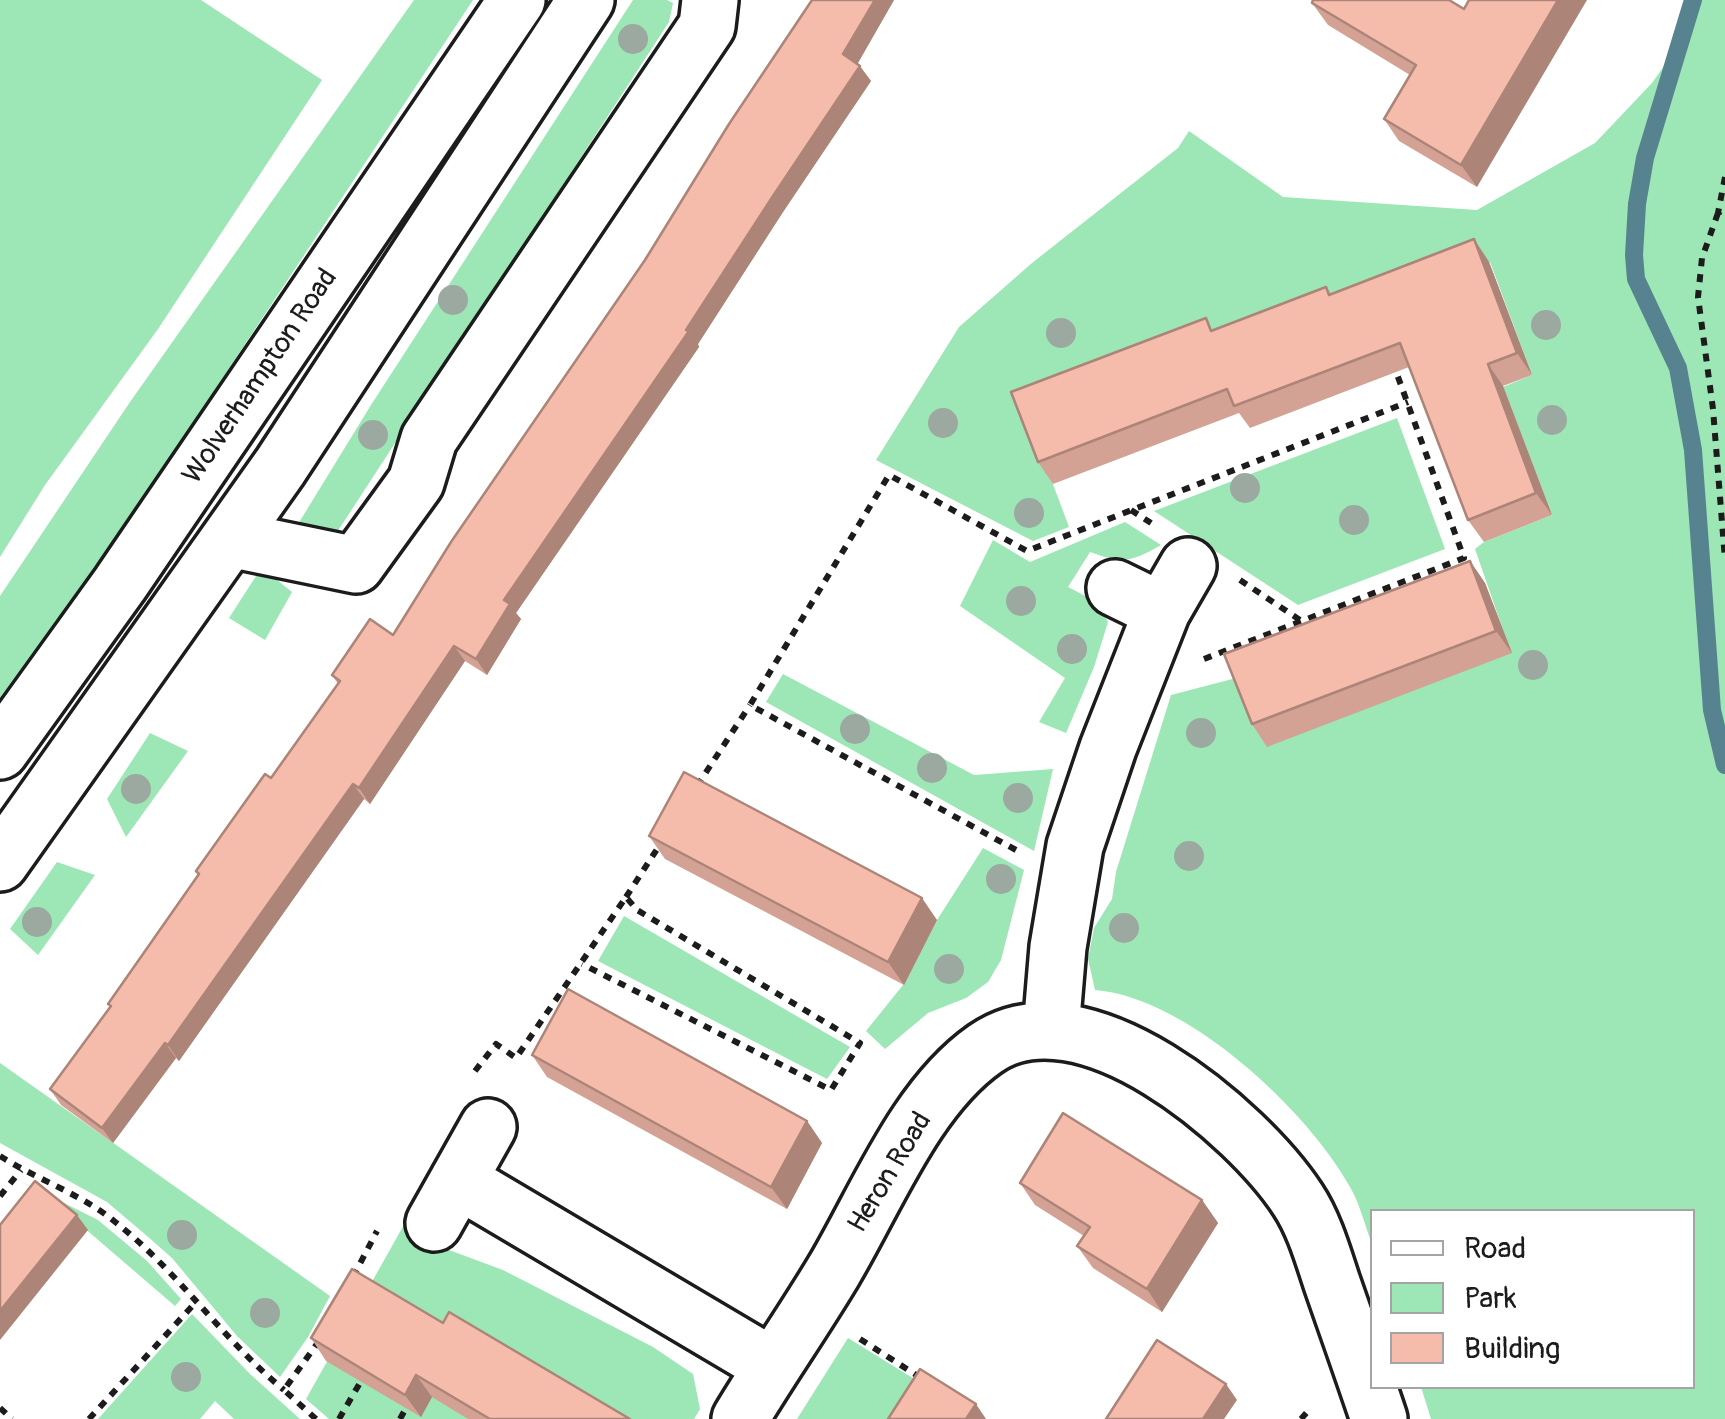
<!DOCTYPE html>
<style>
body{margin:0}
#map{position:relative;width:1725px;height:1419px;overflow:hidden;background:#fff;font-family:Pangolin,sans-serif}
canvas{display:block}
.legend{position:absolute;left:1370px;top:1209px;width:325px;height:180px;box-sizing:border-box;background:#fff;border:2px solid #a4a4a4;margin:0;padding:12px 18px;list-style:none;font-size:30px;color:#1c1c1c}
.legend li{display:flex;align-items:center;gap:20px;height:50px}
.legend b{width:50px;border:2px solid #a4a4a4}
</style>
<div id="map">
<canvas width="1725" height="1419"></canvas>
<ul class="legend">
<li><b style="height:12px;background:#fff"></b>Road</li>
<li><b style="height:28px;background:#9de6b5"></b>Park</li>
<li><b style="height:28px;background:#f5bcac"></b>Building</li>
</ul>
</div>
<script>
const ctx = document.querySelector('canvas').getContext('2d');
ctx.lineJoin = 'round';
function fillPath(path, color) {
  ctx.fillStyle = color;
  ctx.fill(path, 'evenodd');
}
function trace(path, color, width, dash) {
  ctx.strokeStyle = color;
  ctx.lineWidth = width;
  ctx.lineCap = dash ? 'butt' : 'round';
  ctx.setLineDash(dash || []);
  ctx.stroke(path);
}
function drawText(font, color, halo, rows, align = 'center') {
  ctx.font = font + ' Pangolin,sans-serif';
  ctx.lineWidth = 9;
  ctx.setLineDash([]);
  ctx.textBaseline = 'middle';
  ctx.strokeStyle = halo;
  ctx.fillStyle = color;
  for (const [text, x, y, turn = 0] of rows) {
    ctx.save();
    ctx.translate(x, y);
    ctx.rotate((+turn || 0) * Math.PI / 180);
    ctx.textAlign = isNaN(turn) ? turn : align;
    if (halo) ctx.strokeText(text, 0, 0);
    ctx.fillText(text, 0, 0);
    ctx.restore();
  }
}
fillPath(new Path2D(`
 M0,0H201L322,80L158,329L45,485L0,557Z
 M414,0H473L69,610L0,706V596L130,402Z
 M633,0H667L673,3L669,22L330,543L295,529L371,405Z
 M1695,0H1725V1419H1431L1421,1387L1692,1386V1212H1372V1244C1365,1226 1360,1204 1350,1187C1307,1109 1186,997 1095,990L1088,959L1094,928L1112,899L1116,872L1171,695L1240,677L1511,653L1475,549L1484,542L1552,515L1503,387L1532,375L1490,262L1027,415L1069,527L1033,541L876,460L959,327L1032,263L1178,148L1189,131L1283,197L1477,210L1595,143L1652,83L1672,55Z
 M1397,418L1445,549L1298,605L1154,511Z
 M1125,522L1161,545C1131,562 1123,564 1090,552L1068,587L1095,601L1108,622L1094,667L1066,733L1039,722L1065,678L960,606L993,540L1030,562Z
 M258,573L272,576L292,592L265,640L229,618Z
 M783,674L974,775L1053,769L1034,851L766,702Z
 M150,733L188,751L126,837L107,799Z
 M983,848L1024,870L1001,960L988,982L966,998L928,1013L885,1049L866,1031L903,985L937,920Z
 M57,862L95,875L38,955L10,929Z
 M624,916L850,1047L827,1079L598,961Z
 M0,1063L330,1296L308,1337L280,1377L237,1336L172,1258L147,1236L107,1202L0,1143Z
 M20,1181L98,1220L147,1261L181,1299L175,1306L47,1196Z
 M405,1223L449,1250L503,1270L653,1347L693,1374L700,1409L694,1419H329L306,1399Z
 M192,1314L250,1374L300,1419H234L215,1401L200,1419H98Z
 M848,1338L979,1419H797Z`), '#9de6b5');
trace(new Path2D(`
 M1693,0L1645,158L1637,204L1634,255L1636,279L1678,368L1693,450L1712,710L1725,765`), '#56838f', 18);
const minor = new Path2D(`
 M230,539L356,565L416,482L429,439L707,26L710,0
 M1115,588L1162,611
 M1051,1030L1058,947L1075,846L1108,748L1162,611L1188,566
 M458,1180L772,1366
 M434,1223L488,1127
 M740,1419C770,1369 803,1322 833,1272C876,1200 915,1098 985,1049C1081,981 1247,1122 1298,1200C1314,1224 1323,1256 1332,1283C1348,1329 1364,1374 1379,1419`);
const trunk = new Path2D(`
 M0,751L120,584L517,0
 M0,863L280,467L586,0`);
trace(minor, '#1c1c1c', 62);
trace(trunk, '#1c1c1c', 62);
trace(new Path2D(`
 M1725,177L1718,213L1725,209
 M1718,213L1702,258L1698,297L1713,409L1725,560
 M1131,510L1154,525
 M1240,580L1300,620
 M1204,659L1464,558L1394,366
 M697,786L750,705
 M1016,850L750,705L889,475L1027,551L1408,402
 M626,897L661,843
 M475,1071L496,1044L516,1058L626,897L637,910L860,1043L831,1090L582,964
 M0,1156C36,1179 81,1194 114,1221C178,1271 222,1339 284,1390
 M0,1196L21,1170
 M353,1277L377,1231
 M860,1339L921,1378
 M0,1408L12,1419
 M89,1419L196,1302
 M316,1419L284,1390L319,1341
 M339,1419L361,1381
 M400,1419L406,1408
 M1301,1419L1308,1411`), '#1c1c1c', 6, [8, 8]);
trace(minor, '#fff', 55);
trace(trunk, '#fff', 55);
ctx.fillStyle = '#9ba9a0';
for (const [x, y] of [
 [633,39],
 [453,300],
 [1546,325],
 [1061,333],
 [1552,420],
 [943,423],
 [373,435],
 [1245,488],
 [1029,513],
 [1354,520],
 [1021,601],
 [1072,649],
 [1533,665],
 [855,729],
 [1201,733],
 [932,768],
 [136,789],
 [1018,798],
 [1189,856],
 [1001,879],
 [37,922],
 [1124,928],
 [949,969],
 [182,1235],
 [265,1313],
 [186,1377]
]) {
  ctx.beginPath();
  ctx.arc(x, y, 15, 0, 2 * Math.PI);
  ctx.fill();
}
fillPath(new Path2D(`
 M812,0H894L857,64L871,81L783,212L698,344L699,347L516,613L521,619L487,675L465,661L370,804L364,799L179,1061L176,1058L113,1143L61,1105L50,1089L110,1006L108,1004L198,875L196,871L271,778L338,684L332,675L393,635L645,260Z
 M1449,0L1477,187L1399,141L1384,119L1410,75L1328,25L1312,3Z
 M1474,239L1489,262L1532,375L1503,386L1552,515L1484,542L1468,520L1409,367L1250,428L1239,413L1053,484L1038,462L1214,330L1326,287L1331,294Z
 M1470,561L1485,583L1512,653L1267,747L1252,724Z
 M649,836L937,920L904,985L665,859Z
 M532,1055L807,1121L822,1143L787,1209L547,1077Z
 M1020,1183L1202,1200L1218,1223L1162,1312L1093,1268L1077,1246L1084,1236L1035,1205Z
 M443,1323L630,1419H468L432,1397L421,1417L326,1361L311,1338Z`), '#d3a294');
fillPath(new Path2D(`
 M875,0H894L854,70L843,54Z
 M1558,0H1587L1477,187L1461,165Z
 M860,66L871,81L783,212L698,344L699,347L516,613L521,619L487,675L476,659L504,600L686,330L773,196Z
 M1474,239L1489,262L1532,375L1517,353Z
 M1488,364L1503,386L1552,515L1536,493Z
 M1470,561L1485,583L1512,653L1496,631Z
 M454,646L465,661L370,804L359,788Z
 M353,784L364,799L179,1061L168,1045Z
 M922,898L937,920L904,985L888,962Z
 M165,1043L176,1058L113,1143L102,1128Z
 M807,1121L822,1143L787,1209L771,1187Z
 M1202,1200L1218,1223L1162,1312L1147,1289Z
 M77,1215L88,1230L0,1340V1311Z
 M416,1375L432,1397L421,1417L405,1395Z
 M1226,1384L1237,1400L1224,1419H1203Z
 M976,1404L986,1419H966Z`), '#ac8478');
const building = new Path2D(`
 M812,0H875L843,54L860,66L773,196L686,330L689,331L504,600L510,604L476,659L454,646L359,788L353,784L168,1045L165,1043L102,1128L50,1089L111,1006L108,1004L199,874L196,871L265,774L271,778L340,681L332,675L370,619L393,635L451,542L645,260L729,124Z
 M1313,0H1449L1464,9L1469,0H1558L1461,165L1384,119L1416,65L1312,3Z
 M1474,239L1517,353L1488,364L1536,493L1468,520L1400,343L1234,406L1227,389L1038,462L1011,392L1206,318L1211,331L1326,287L1329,295Z
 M1470,561L1496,631L1252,724L1224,654Z
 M684,772L922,898L888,962L649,836Z
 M568,989L807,1121L771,1187L532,1055Z
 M1063,1113L1202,1200L1147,1289L1077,1246L1090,1227L1020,1183Z
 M35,1181L77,1215L0,1311V1225Z
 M352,1269L443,1323L449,1312L630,1419H490L416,1375L405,1395L311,1338Z
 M1157,1340L1226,1384L1203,1419H1106Z
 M920,1369L976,1404L966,1419H888Z`);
fillPath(building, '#f5bcac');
trace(building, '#ac8478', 2.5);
drawText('28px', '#1c1c1c', '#fff', [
 ["Wolverhampton Road",261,377,-56],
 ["Heron Road",891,1173,-59]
]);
</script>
